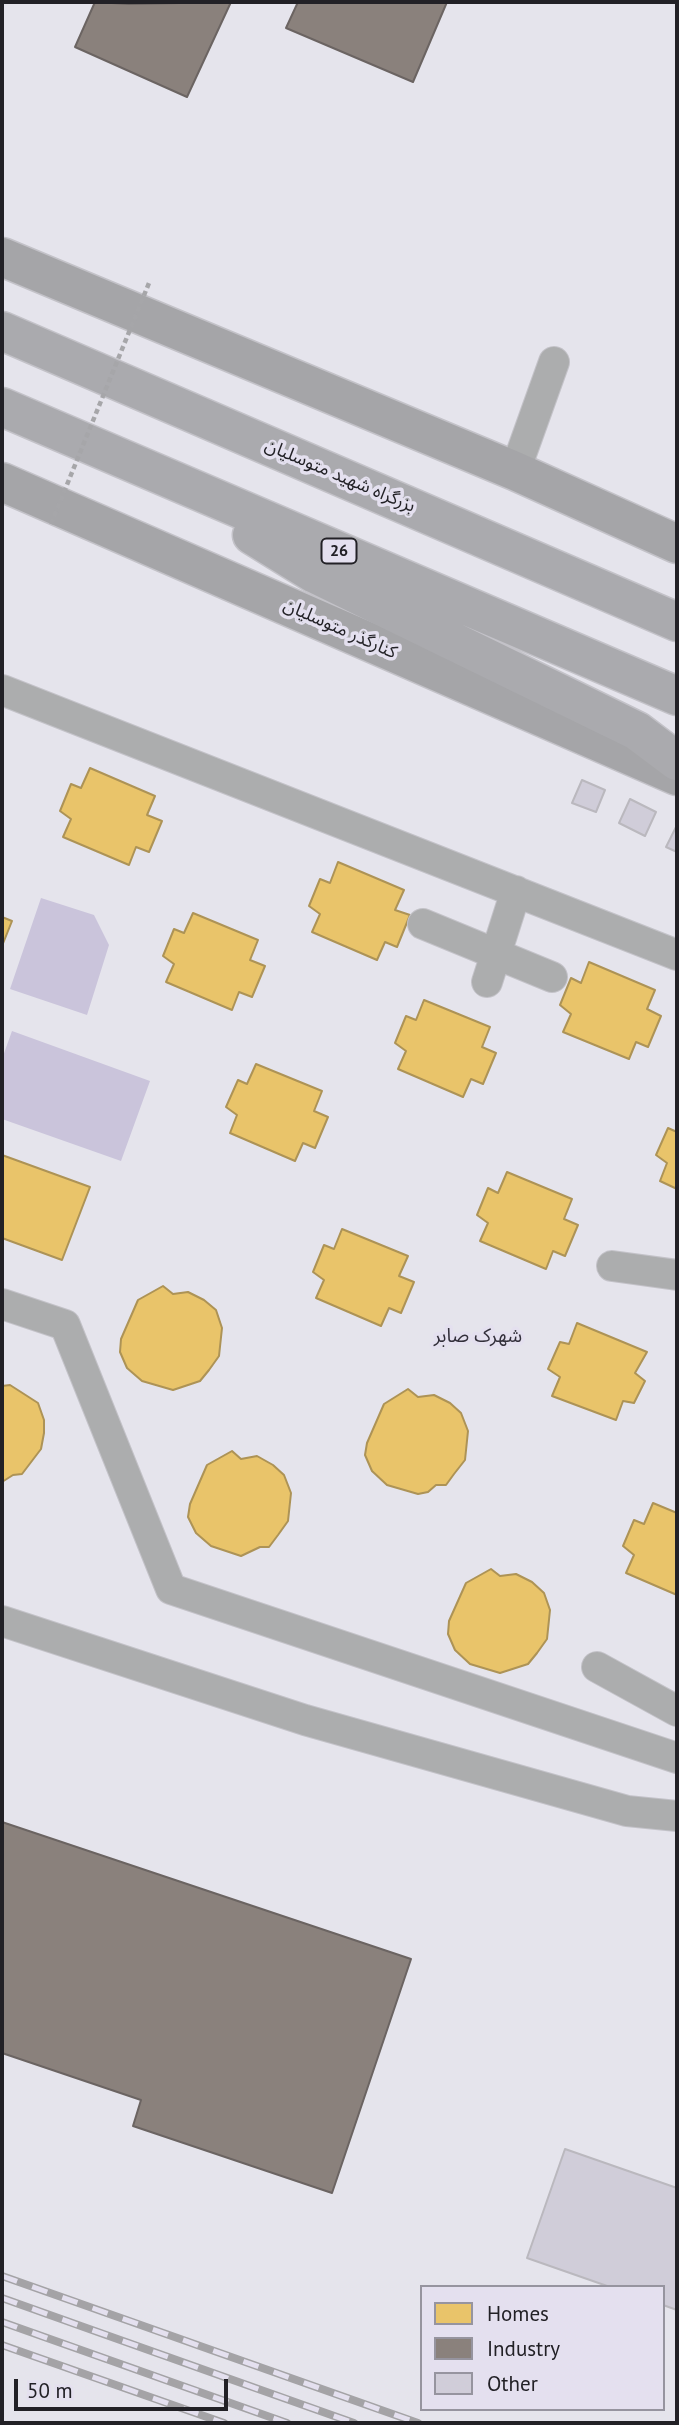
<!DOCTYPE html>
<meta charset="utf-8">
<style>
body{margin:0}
#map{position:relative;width:679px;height:2425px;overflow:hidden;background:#e5e4ec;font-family:"PT Sans",sans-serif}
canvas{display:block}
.frame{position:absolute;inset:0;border:4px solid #222126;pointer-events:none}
.legend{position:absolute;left:420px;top:2285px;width:245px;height:126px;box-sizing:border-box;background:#e4e0ef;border:2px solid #96949f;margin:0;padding:9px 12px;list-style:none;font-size:21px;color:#222126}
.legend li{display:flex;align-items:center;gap:14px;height:35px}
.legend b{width:35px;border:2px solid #96949f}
.scale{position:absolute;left:14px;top:2379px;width:214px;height:32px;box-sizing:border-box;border:4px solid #222126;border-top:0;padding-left:9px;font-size:21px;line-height:24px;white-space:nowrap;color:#222126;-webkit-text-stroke:5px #e4e0ef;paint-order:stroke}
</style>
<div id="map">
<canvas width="679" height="2425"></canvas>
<div class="frame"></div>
<ul class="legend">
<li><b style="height:19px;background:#e9c46a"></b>Homes</li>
<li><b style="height:19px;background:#8a817c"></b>Industry</li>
<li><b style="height:19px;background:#d0cdd9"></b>Other</li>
</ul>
<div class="scale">50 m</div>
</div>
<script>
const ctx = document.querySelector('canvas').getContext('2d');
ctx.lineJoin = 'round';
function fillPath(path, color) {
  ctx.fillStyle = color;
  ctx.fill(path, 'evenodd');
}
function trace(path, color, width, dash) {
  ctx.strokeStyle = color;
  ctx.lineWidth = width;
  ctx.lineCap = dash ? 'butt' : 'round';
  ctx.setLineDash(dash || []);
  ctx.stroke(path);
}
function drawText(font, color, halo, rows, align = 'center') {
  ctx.font = font + ' "PT Sans","Noto Sans Arabic",sans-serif';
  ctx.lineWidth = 7;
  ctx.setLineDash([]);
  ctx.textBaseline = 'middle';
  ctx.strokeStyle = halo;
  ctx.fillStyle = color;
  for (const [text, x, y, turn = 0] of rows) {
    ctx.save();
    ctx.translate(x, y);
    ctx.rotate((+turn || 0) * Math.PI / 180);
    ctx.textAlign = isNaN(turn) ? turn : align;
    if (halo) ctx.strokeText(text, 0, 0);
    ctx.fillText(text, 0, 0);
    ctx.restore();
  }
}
fillPath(new Path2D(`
 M41,898L94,915L109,945L87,1015L10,989Z
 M12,1031L150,1081L121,1161L2,1119V1059Z`), '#cac4db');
const homes = new Path2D(`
 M90,768L155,796L147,815L162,821L149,852L136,847L129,865L63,837L71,819L60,811L71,784L81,788Z
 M338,862L404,890L395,910L410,915L397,947L385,942L377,960L312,932L320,914L309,906L320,879L330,883Z
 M193,913L258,940L250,960L265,966L252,997L239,992L232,1010L166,982L174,964L163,956L174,929L184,933Z
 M2,917L12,921L2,946Z
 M589,962L655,990L647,1009L661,1016L648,1047L636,1042L629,1059L563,1032L571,1014L560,1005L571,978L581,983Z
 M424,1000L490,1027L482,1047L496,1053L483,1084L471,1079L463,1097L398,1069L406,1051L395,1043L406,1016L416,1020Z
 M256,1064L322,1091L314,1111L328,1117L315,1148L303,1143L295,1161L230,1133L237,1115L226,1107L238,1080L247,1084Z
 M668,1128L677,1132V1189L660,1181L667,1163L656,1155Z
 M2,1155L90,1187L62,1260L2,1238Z
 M507,1172L572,1199L564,1219L578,1225L565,1256L553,1251L546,1269L480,1241L488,1223L477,1215L488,1188L498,1193Z
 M342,1229L408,1256L399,1276L414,1282L401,1313L389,1308L381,1326L316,1298L324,1280L313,1272L324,1245L334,1249Z
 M163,1286L173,1294L188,1292L204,1300L216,1310L222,1328L219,1356L209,1370L200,1381L173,1390L142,1381L127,1368L120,1352L121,1339L138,1300Z
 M577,1323L647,1352L635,1373L645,1381L634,1403L623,1401L616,1420L552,1396L560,1377L548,1369L560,1342L569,1344Z
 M10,1385L38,1403L44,1420V1433L41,1449L22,1474L13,1475L2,1482V1386Z
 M408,1389L418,1397L434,1395L450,1403L461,1413L468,1431L465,1460L454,1474L446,1485H436L428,1492L418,1494L387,1485L372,1471L365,1455L367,1443L384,1404Z
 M232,1451L241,1459L257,1456L273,1465L284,1475L291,1493L288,1521L278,1535L269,1547H260L241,1556L211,1546L196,1533L188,1517L190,1504L207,1465Z
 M653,1503L677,1513V1595L626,1573L634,1555L623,1546L634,1520L644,1524Z
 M491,1569L500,1576L516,1574L532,1582L544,1593L550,1610L547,1639L537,1653L528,1664L500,1673L470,1664L455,1650L448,1634L449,1621L466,1583Z`);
fillPath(homes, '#e9c46a');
trace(homes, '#ad9356', 2);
const industry = new Path2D(`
 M95,2L129,4L231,2L187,97L75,47Z
 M298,2H447L413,82L286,28Z
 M2,1822L411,1959L332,2193L133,2126L141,2100L2,2053Z`);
fillPath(industry, '#8a817c');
trace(industry, '#6b6462', 2);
const building = new Path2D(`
 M582,780L605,790L596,812L572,803Z
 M630,799L656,812L645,836L619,823Z
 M676,827H677V852L666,847Z
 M565,2149L677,2188V2310L663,2305V2287H610L527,2258Z`);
fillPath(building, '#d0cdd9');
trace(building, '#bab8be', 2);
const minor = new Path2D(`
 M515,471L554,362
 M2,690L677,955
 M423,924L552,977
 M487,982L516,891
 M612,1266L677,1275
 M2,1304L65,1325L171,1589L677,1758
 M2,1621L305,1720L627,1811L677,1816
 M597,1667L677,1711`);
const major = new Path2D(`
 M2,257L515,471L677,544
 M2,482L677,776`);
const highway = new Path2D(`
 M2,331L677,622
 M2,407L677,696
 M252,535L315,574L637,731L677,761`);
trace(minor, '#c3c2c8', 32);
trace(major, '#c3c2c8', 41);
trace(highway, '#c3c2c8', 41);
trace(minor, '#acadae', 30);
trace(major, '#a5a5a8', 38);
trace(highway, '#aaaaae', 38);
const rail = new Path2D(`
 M2,2276L418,2423
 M2,2298L354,2423
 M2,2322L287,2423
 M2,2345L224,2423`);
trace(rail, '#a4a3a6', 8);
trace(rail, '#e4e0ef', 5, [16]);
trace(new Path2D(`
 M51,524L149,283`), '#a6a6a9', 4.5, [5, 3.5]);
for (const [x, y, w] of [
 [339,551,35]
]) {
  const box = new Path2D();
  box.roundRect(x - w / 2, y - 12.5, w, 25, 5);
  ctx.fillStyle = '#e4e0ef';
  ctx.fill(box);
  trace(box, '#222126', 2);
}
drawText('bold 16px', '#222126', null, [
 ["26",339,551]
]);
drawText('18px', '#222126', '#e4e0ef', [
 ["بزرگراه شهید متوسلیان",340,476,23],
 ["کنارگذر متوسلیان",340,629,24]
]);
drawText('19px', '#33303b', '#e4e0ef', [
 ["شهرک صابر",478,1337]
]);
</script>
